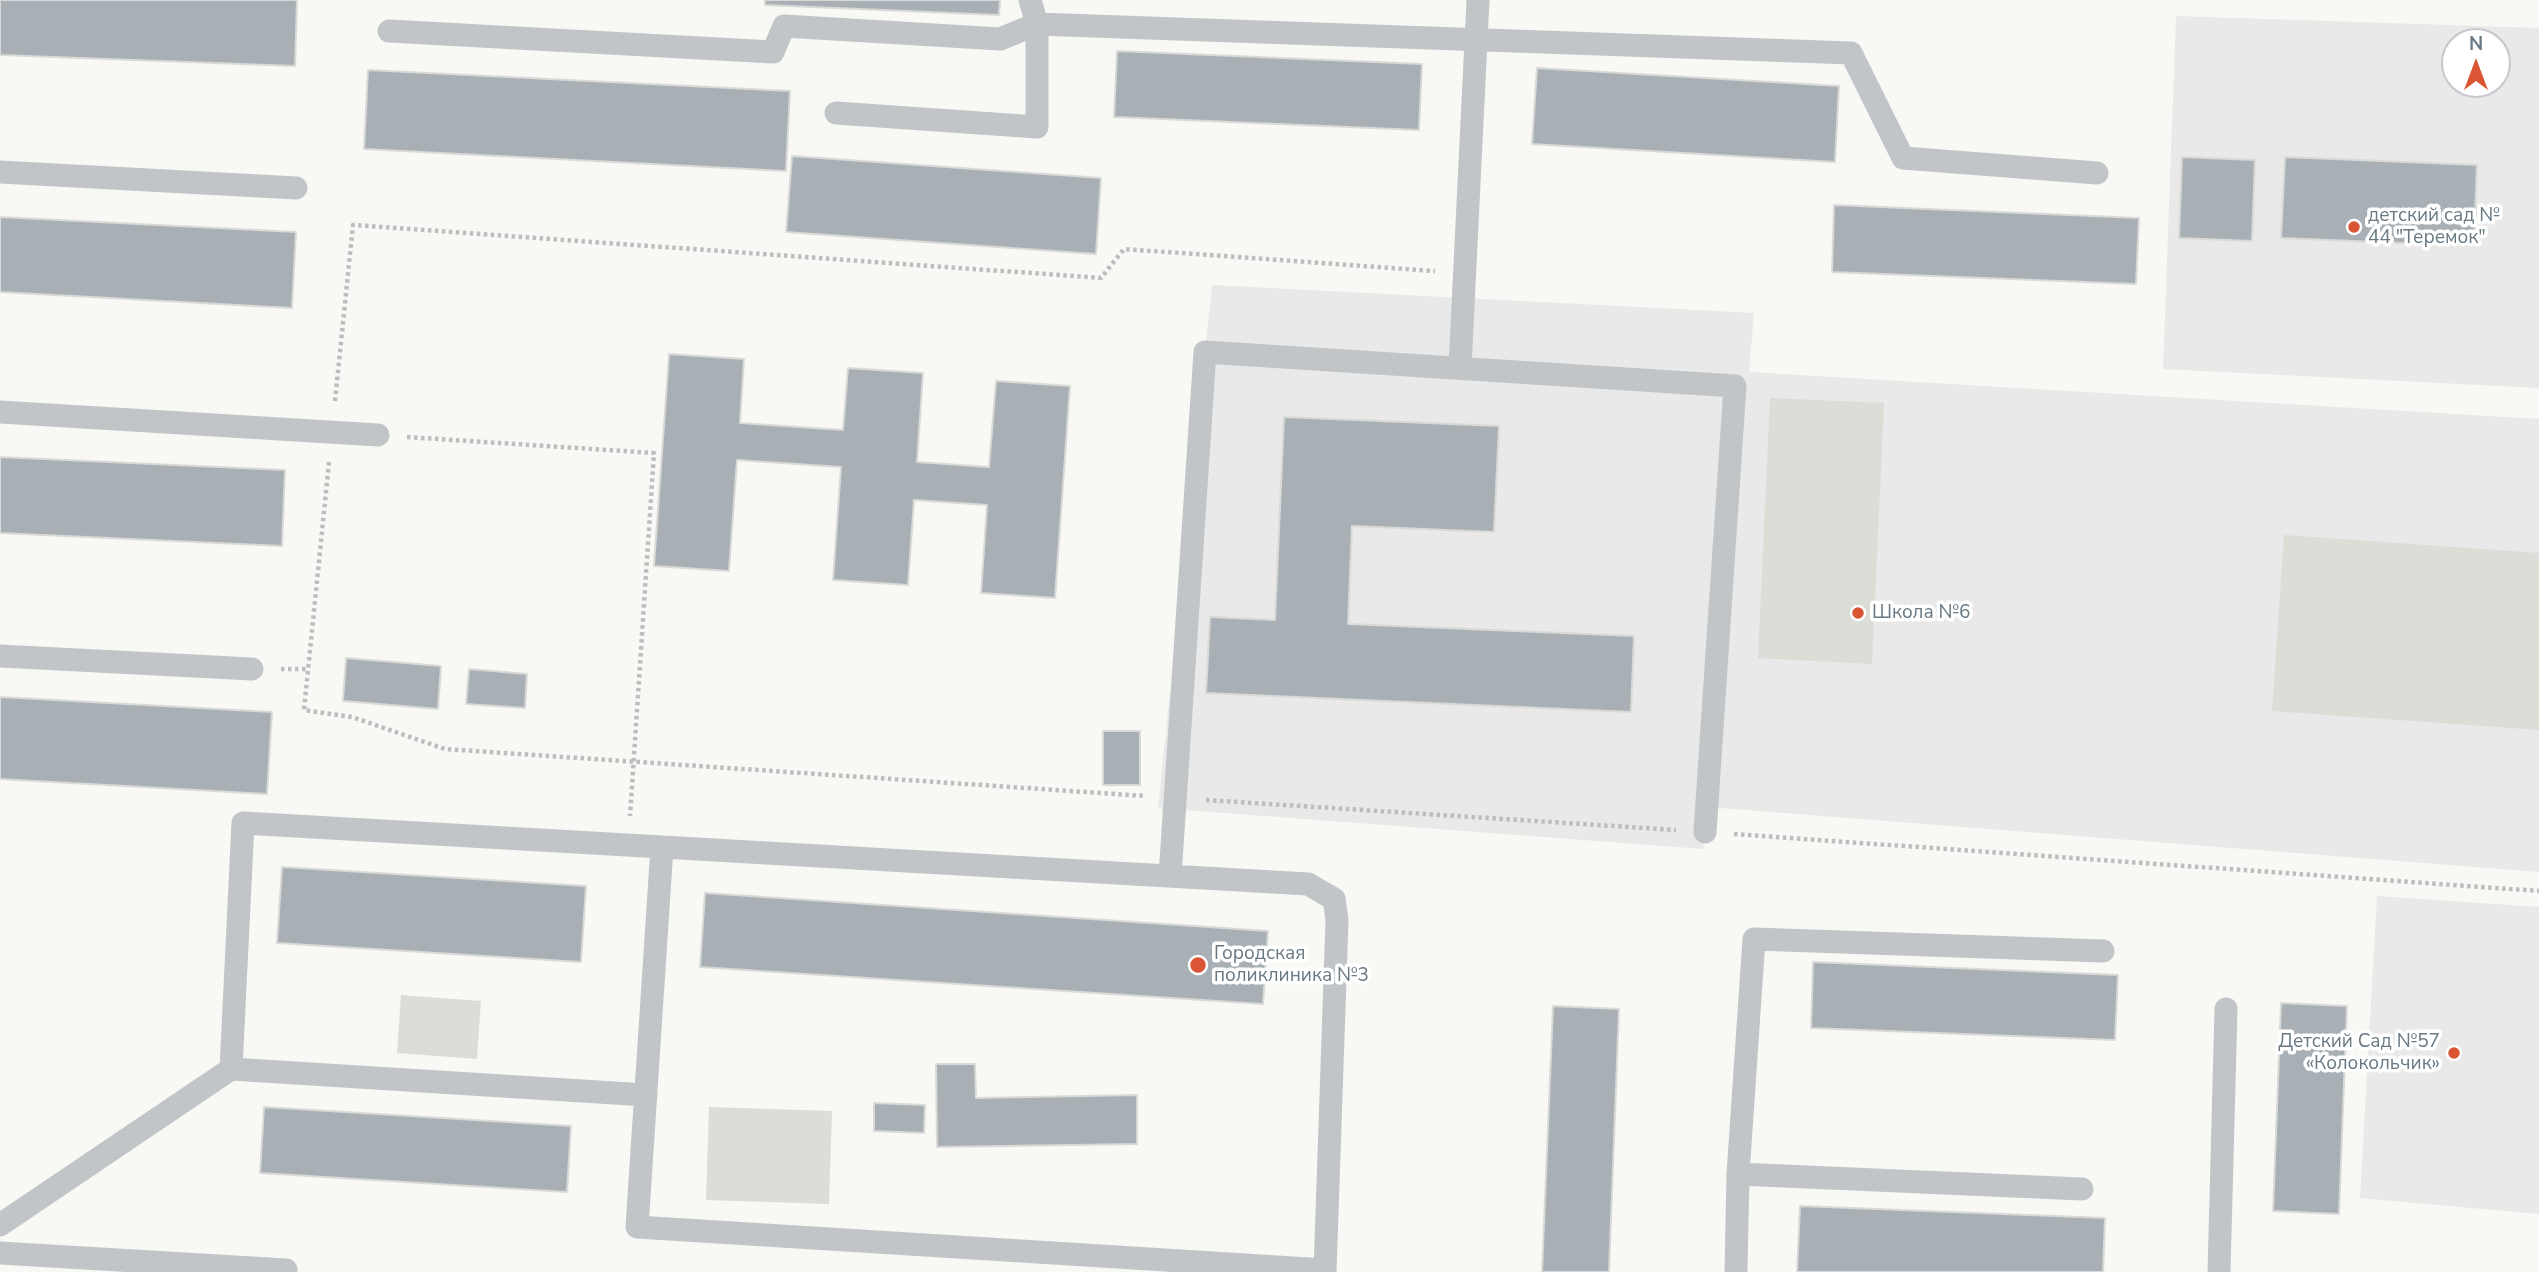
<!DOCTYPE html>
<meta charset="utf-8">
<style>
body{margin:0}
#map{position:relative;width:2539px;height:1272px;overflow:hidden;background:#f8f8f5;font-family:"Nunito Sans",sans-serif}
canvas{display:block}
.north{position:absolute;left:2441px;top:28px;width:70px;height:70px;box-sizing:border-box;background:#fff;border:2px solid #c3c9ce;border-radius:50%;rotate:0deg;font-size:19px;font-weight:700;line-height:28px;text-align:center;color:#687984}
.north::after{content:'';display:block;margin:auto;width:24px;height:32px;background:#d95534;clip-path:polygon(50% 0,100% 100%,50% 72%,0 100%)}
</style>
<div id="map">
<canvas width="2539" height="1272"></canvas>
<div class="north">N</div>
</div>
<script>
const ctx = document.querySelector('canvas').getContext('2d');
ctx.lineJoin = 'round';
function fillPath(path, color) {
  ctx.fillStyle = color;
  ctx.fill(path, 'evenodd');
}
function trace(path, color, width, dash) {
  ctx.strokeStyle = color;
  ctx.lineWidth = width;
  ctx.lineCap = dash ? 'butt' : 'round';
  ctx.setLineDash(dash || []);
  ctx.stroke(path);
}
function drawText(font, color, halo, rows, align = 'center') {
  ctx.font = font + ' "Nunito Sans",sans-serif';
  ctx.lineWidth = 7;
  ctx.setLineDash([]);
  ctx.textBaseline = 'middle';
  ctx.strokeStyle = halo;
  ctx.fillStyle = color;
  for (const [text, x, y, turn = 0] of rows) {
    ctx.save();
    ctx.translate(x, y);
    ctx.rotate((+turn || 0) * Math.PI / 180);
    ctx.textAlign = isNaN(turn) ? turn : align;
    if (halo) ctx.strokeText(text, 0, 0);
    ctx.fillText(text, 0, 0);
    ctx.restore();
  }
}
fillPath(new Path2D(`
 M2176,16L2539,28V388L2163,369ZM2455,42H2497V84H2455Z
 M1212,285L1754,313L1749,372L2539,419V872L1707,807L1703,849L1158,808Z
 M2377,896L2539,907V1214L2360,1198Z`), '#e8e9e8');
fillPath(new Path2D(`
 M1770,398L1884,403L1872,664L1758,658Z
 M2284,535L2539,553V730L2272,711Z
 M401,995L481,1001L477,1059L397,1053Z
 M709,1107L832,1111L829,1204L706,1200Z`), '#daded6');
const building = new Path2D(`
 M0,0H297L295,66L0,55Z
 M765,0H1000L999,15L765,5Z
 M1117,51L1422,64L1419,130L1114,117Z
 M1537,68L1839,86L1835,162L1532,144Z
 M368,70L790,91L786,171L364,149Z
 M792,156L1101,178L1096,254L786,232Z
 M2182,157L2255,160L2252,241L2179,238Z
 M2285,157L2477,165L2474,246L2281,238Z
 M1834,205L2139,218L2136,284L1832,272Z
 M0,217L296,232L292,308L0,292Z
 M669,354L744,359L740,423L843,430L848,368L923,373L917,462L989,467L996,381L1070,386L1055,598L981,593L987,505L914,500L908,585L833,580L841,467L737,460L729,571L654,566Z
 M1284,417L1499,426L1494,532L1352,526L1348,624L1634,636L1631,712L1206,693L1210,617L1275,620Z
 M0,457L285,470L282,546L0,533Z
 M346,658L441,666L438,709L343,701Z
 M469,669L527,674L525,708L466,704Z
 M0,697L272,712L267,794L0,779Z
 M1103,731H1140V785H1103Z
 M282,867L586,886L581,962L277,943Z
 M705,893L1268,931L1263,1004L700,967Z
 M1813,962L2118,975L2115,1040L1811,1028Z
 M2281,1003L2347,1006L2339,1214L2273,1211Z
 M1553,1006L1619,1009L1609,1272H1542Z
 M936,1064H975L976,1098L1137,1095V1144L937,1147Z
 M874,1103L925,1105L924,1133L874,1131Z
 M264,1107L571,1126L567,1192L260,1173Z
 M1800,1206L2105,1218L2103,1272H1797Z`);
fillPath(building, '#a8b0b5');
trace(building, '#d9d9d7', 2);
trace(new Path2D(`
 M335,401L353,225L1101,278L1124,249L1435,271
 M407,437L654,453L630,816
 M329,462L304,710L352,717L445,749L1145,796
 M281,669H308
 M1206,800L1676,830
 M1734,834L2539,891`), '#bbbec0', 4.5, [3.5, 3.5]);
trace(new Path2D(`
 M1030,0L1037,24L1851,53L1903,158L2097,173
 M389,31L773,52L784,26L1000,39L1037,24V127L836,113
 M0,172L296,188
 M1460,367L1478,0
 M0,412L378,435
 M0,656L252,669
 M662,847L637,1227L1325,1270
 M1170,876L1205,352L1735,386L1705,832
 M231,1069L646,1095
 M1738,1174L1754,939L2103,951
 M0,1225L231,1069L243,823L1308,884L1334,899L1337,920L1325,1272
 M0,1253L286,1270V1272
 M1736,1272L1738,1174L2082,1189
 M2219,1272L2226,1009`), '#c1c5c8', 23);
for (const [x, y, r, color] of [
 [2354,227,7,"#d95534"],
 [1858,613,7,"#d95534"],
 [1198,965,9,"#d95534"],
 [2454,1053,7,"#d95534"]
]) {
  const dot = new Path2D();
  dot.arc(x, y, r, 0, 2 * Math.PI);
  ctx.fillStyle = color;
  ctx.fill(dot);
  trace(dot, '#fff', 2.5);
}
drawText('19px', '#687984', '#fff', [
 ["детский сад №",2368,216],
 ["44 \"Теремок\"",2368,238],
 ["Школа №6",1872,613],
 ["Городская",1214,954],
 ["поликлиника №3",1214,976],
 ["Детский Сад №57",2440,1042,"right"],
 ["«Колокольчик»",2440,1064,"right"]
], 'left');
</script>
